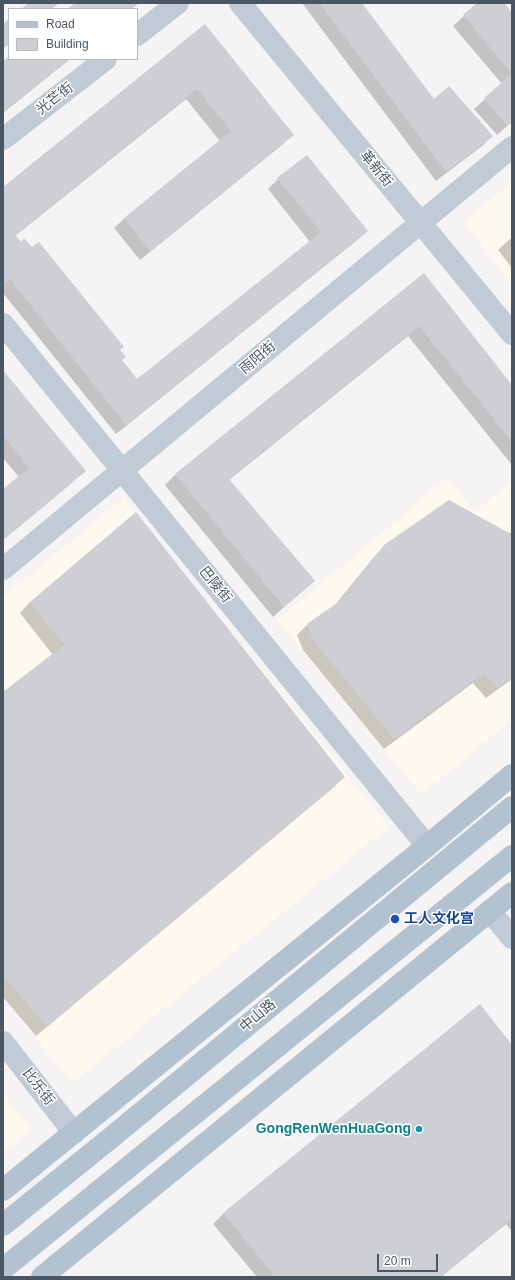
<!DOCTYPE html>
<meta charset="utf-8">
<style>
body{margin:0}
#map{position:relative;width:515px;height:1280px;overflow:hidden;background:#f5f3f3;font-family:Arial,sans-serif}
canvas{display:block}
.frame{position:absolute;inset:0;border:4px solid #4a5661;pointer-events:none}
.legend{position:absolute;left:8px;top:8px;width:130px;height:52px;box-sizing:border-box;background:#fff;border:1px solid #b7bbc0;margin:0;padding:5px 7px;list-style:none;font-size:12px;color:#4a5661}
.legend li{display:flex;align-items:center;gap:8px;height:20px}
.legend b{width:20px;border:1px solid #b7bbc0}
.scale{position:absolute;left:377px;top:1254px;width:61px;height:18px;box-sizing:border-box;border:2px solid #4a5661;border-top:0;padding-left:5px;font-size:12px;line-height:14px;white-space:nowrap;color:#4a5661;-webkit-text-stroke:3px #fff;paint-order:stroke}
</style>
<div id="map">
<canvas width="515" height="1280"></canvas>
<div class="frame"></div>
<ul class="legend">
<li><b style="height:5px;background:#b3c2d1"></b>Road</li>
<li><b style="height:11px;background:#cdcfd5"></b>Building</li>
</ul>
<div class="scale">20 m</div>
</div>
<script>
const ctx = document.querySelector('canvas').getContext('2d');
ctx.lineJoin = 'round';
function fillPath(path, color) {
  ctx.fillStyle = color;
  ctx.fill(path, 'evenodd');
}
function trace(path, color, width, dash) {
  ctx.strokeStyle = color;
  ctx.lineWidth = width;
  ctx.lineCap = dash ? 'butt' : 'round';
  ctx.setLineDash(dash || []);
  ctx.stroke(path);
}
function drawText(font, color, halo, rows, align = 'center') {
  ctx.font = font + ' Arial,"Noto Sans SC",sans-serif';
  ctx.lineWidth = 3;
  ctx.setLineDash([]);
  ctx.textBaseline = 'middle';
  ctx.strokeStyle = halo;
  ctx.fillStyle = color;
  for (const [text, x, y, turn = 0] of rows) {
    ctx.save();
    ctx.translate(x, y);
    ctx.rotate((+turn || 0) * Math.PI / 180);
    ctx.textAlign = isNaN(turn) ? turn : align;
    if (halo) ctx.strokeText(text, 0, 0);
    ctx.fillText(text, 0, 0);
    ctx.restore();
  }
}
fillPath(new Path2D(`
 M512,182V283L463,222Z
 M447,478L475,512L512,481V720L422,795L277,620Z
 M124,498L389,827L72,1083L3,997V597Z
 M3,1094L31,1130L3,1152Z`), '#fdf9ef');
fillPath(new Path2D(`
 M302,3H361L434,100L492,136L482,146L436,181Z
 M478,3H503L512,14V122L497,135L474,109L502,84L453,26Z
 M205,25L292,135L282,145L140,260L114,228L125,218L220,141L186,99L15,236L119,350L121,360L137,381L310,242L268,189L278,179L367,231L356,241L116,434L3,293V188Z
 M9,57V59H70L3,113V62Z
 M512,237V268L498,250Z
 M424,274L512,387V465L408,336L229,480L314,580L273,617L165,485L175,475Z
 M3,371L74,481L3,540V490L19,477L3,458Z
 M512,532V679L486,698L473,683L384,749L303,650L297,635L308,624L335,605L374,557L384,546L509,534Z
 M30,602L344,777L334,787L36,1036L3,997V693L53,655L20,613Z
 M512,1046V1232L506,1224L441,1277H257L213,1224L224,1213Z`), '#0003');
fillPath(new Path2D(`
 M29,3H59L52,9H21Z
 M75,3H139L132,9H67Z
 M319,3H362L434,99L449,86L493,136L446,172Z
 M477,3H504L512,12V122L507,126L484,98L512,74L463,15Z
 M9,19V44L3,49V24Z
 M205,24L294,135L150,251L124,218L231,131L197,89L15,235L21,242L24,238L32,247L39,242L124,347L120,350L126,357L122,360L137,379L321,232L277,178L307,155L368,231L126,425L10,279L3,285V187Z
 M9,56V59H69L3,112V61Z
 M424,273L512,385V442L419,326L229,479L315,581L284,607L175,474Z
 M3,370L86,471L3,540V489L29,468L3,435Z
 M449,500L509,533L512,531V677L497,688L484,673L394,739L313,640L307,624L340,601L384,545Z
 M136,512L345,777L47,1027L3,975V692L64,645L30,602Z
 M480,1004L512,1045V1218L440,1277H269L273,1274L223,1213Z`), '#cdcfd5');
trace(new Path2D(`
 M240,3L512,334
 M137,35L178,3
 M3,139L106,59
 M3,324L427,846
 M3,569L512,147
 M490,911L512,938
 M3,1042L74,1133`), '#c1cbd6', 22);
trace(new Path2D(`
 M3,1190L427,846L512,775
 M3,1225L107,1141L512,807
 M3,1269L512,856
 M42,1277L512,893`), '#b3c2d1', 22);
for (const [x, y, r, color] of [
 [395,919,5,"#1a4fb4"],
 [419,1129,4,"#0f9aa8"]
]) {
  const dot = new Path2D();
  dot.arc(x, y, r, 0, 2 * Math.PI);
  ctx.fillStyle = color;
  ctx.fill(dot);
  trace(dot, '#fff', 1.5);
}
drawText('14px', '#4a5661', '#fff', [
 ["光芒街",55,99,-38],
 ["革新街",376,169,51],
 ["雨阳街",258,358,-40],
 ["巴陵街",215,585,51],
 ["中山路",258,1016,-40],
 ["比乐街",38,1087,52]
]);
drawText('bold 14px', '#164399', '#fff', [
 ["工人文化宫",404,919]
], 'left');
drawText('bold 14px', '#0d838f', '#fff', [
 ["GongRenWenHuaGong",411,1129]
], 'right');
</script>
